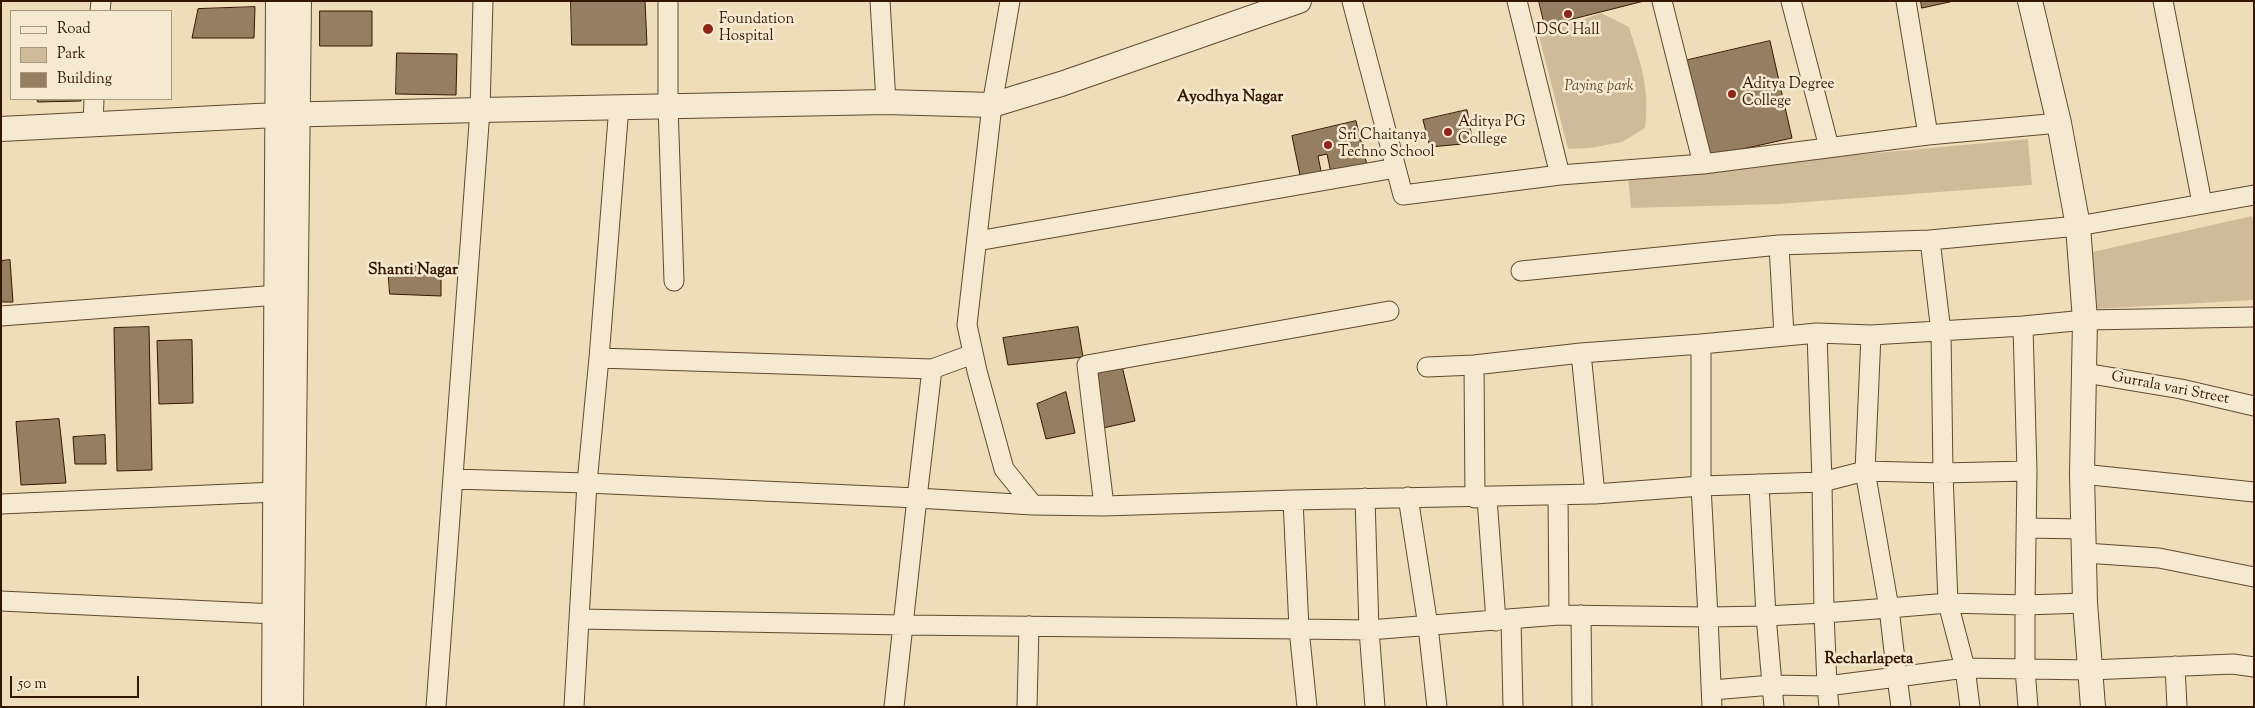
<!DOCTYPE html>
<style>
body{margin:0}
#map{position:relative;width:2255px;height:708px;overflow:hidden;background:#efddba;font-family:"Sorts Mill Goudy",serif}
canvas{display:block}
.frame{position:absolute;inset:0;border:2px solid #341700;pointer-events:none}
.legend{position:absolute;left:10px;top:10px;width:162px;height:90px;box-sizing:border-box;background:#f5e9d2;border:1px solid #a8957e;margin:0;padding:6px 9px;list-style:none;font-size:15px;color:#341700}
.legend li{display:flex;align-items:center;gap:10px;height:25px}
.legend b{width:25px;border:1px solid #a8957e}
.scale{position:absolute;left:10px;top:676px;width:129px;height:22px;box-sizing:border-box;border:2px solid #341700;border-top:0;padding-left:6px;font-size:15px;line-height:18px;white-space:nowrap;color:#341700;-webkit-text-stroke:4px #f5e9d2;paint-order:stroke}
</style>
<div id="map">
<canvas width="2255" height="708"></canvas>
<div class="frame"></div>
<ul class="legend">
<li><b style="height:6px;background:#f5e9d2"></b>Road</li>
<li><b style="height:14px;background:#cfbb9a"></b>Park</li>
<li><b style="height:14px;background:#957e61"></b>Building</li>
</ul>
<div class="scale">50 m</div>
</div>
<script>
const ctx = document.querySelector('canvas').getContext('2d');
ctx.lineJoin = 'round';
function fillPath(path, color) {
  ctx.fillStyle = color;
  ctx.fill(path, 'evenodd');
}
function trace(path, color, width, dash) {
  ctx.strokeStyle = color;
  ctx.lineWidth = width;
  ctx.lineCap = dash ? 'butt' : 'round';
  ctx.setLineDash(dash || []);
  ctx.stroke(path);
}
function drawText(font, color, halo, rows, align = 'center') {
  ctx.font = font + ' "Sorts Mill Goudy",serif';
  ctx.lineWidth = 5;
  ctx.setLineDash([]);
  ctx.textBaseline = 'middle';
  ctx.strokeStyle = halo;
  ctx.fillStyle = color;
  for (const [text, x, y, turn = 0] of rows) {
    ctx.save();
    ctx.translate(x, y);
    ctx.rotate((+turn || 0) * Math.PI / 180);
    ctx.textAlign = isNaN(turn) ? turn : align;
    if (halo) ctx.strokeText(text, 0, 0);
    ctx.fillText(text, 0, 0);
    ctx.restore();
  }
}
fillPath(new Path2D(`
 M1601,13L1629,27C1641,65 1650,87 1645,128L1622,142L1590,148L1568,149L1539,36Z
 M2028,139L2032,185L1779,204L1631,208L1628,176Z
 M2252,216L2254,226V300L2095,309L2088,253Z`), '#cfbb9a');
const building = new Path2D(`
 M571,1H645L647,45H572Z
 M1539,1H1644L1545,26Z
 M1921,1H1954L1922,8Z
 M255,7L254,38H192L198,9Z
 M320,11H372V46H320Z
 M1770,41L1792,138L1706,157L1684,61Z
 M397,53L457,54L456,95L396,94Z
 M37,99H81V101L38,102Z
 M1467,110L1473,143L1430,147L1423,120Z
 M1356,121L1367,165L1331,173L1327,154L1318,156L1322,176L1301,180L1292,136Z
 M10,260L13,302H1V261Z
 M388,266H441V296L390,294Z
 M149,327L152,470L117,471L114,328Z
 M1078,327L1083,357L1008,365L1003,338Z
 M192,340L193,403L159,404L157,341Z
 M1122,366L1135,421L1103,428L1091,373Z
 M1066,392L1075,433L1046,439L1037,404Z
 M59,419L66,483L21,485L16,422Z
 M105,435L106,464H75L73,437Z`);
fillPath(building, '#957e61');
trace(building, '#341700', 1);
const minor = new Path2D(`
 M668,1V106L674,281
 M880,1L886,102
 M1352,1L1403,195L1560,175L1703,164L1928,135L2059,123
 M1517,1L1560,175
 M1662,1L1703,164
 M1791,1L1829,147
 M1906,1L1928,135
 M2163,1L2202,203
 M100,11L101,1
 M93,124L94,99
 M1930,240L1941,332L1943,473L1948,603L2025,605V669L2028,707
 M977,241L1396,168
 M1521,271L1779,245
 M1,316L278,295
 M1817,333L1822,482L1701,486V344Z
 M1817,333L1871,335L1865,471L1889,608L1948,603L1965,668L1970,707
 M1871,335L2023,326
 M1784,336L1779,245L1930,240L2078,226L2254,195
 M1581,353L1595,494
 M599,358L619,106
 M1474,365L1475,498
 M1427,367L1474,365L1581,353L1701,344
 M932,369L973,354
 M2085,373L2181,389L2254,406
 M2027,471L2023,326L2085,320L2254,317
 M2082,474L2254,492
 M453,479L587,483L599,358L932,369L917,498L1033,505L1004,469L977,371L967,325L992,105L1010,1
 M1759,484L1766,616L1824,613L1827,686L1897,677L1901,707
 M1558,495L1559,615
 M1408,497L1428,626L1437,707
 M1365,498L1369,630L1375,707
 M1487,498L1496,621
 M1293,500L1595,494L1701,486L1708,617L1559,615L1369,630L1299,629L1307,707
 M1,504L276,492
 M1104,506L1087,365L1389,311
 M2027,528L2082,529
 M2085,553L2159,558L2254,577
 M1,601L275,614
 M2085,603L2025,605L2027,471L1943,473L1865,471L1822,482L1824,613L1889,608L1897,677L1965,668L2090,670L2233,664L2254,667
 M1581,615L1582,707
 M579,619L587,483L917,498L903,625L1299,629L1293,500L1104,506L1033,505
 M1511,619L1513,707
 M2175,666L2177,707
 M1712,690L1772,685L1827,686L1829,707
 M436,707L480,110L483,1
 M574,707L579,619L903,625L894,707
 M1027,707L1029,626
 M1712,707L1708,617L1766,616L1774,707`);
const tertiary = new Path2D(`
 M2030,1L2059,123L2078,226L2085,320L2082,474L2085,603L2093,707
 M1,129L276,115L480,110L886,102L992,105L1061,84L1299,1
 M274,707L278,1
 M291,707L299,1`);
trace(minor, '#63482e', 21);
trace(tertiary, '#63482e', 26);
trace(minor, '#f5e9d2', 19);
trace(tertiary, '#f5e9d2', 24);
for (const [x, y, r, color] of [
 [1568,14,5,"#8f2418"],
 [708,29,6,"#8f2418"],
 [1732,94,5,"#8f2418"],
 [1448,132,5,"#8f2418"],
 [1328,145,5,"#8f2418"]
]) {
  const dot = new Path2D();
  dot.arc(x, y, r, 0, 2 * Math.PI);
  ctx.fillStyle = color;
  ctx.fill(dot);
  trace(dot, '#f5e9d2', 2);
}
drawText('15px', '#341700', '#f5e9d2', [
 ["Foundation",719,20],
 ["Hospital",719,37],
 ["DSC Hall",1568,31,"center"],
 ["Aditya Degree",1742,85],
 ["College",1742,102],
 ["Aditya PG",1458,123],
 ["College",1458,140],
 ["Sri Chaitanya",1338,136],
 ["Techno School",1338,153]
], 'left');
drawText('italic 15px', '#62482e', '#f5e9d2', [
 ["Paying park",1599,87]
]);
drawText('15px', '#341700', '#f5e9d2', [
 ["Gurrala vari Street",2170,389,11]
]);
drawText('bold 16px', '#341700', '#f5e9d2', [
 ["Ayodhya Nagar",1230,98],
 ["Shanti Nagar",413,271],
 ["Recharlapeta",1869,660]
]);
</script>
